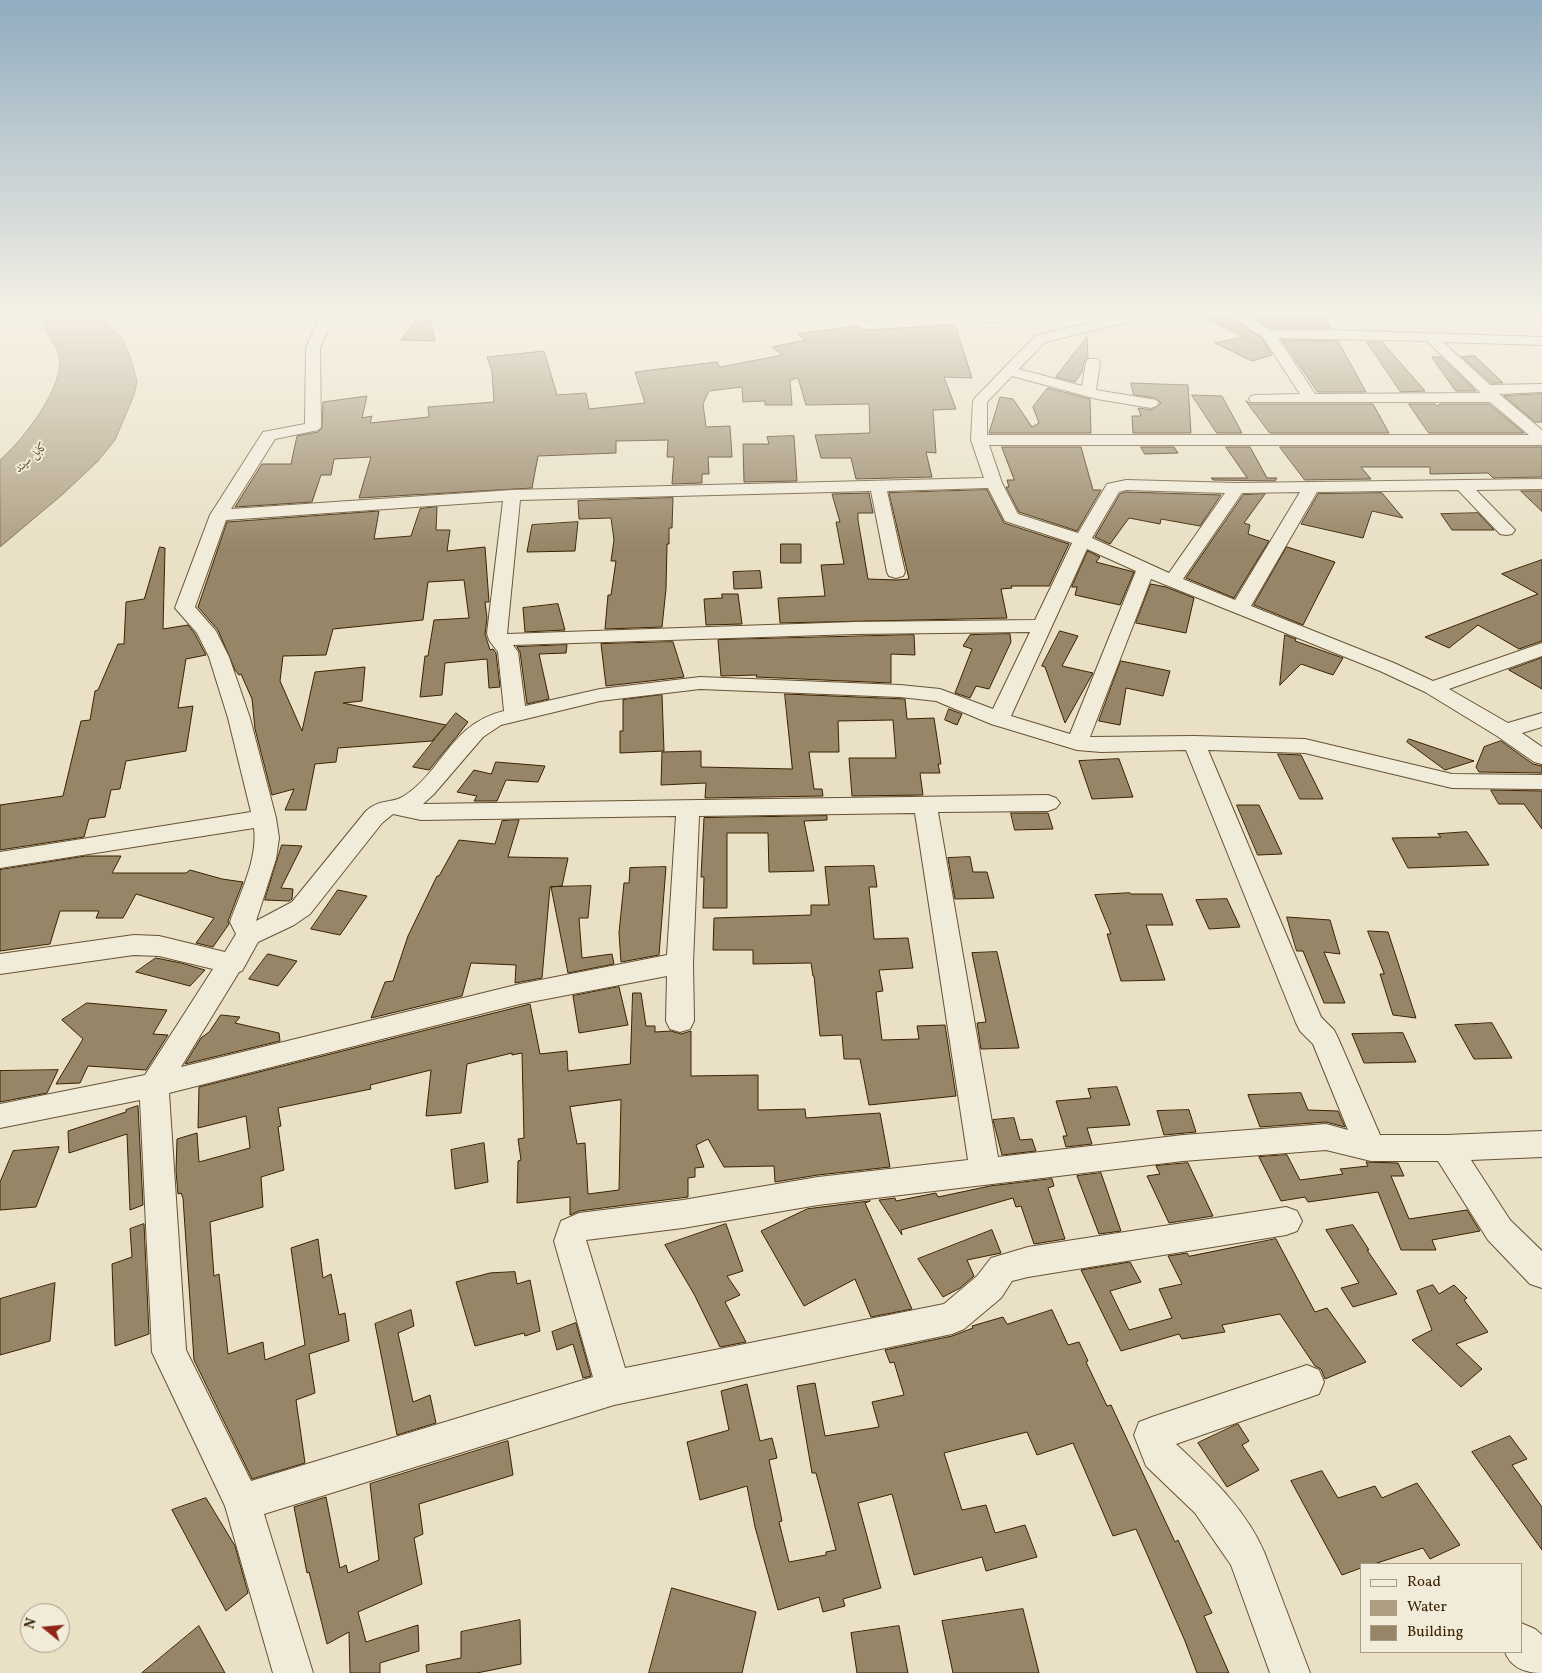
<!DOCTYPE html>
<meta charset="utf-8">
<style>
body{margin:0}
#map{position:relative;width:1542px;height:1673px;overflow:hidden;background:#e9e0c6;font-family:Vollkorn,serif}
canvas{display:block}
.legend{position:absolute;left:1360px;top:1563px;width:162px;height:90px;box-sizing:border-box;background:#f1ebda;border:1px solid #a99b83;margin:0;padding:6px 9px;list-style:none;font-size:15px;color:#3c2201}
.legend li{display:flex;align-items:center;gap:10px;height:25px}
.legend b{width:25px;border:1px solid #a99b83}
.north{position:absolute;left:20px;top:1603px;width:50px;height:50px;box-sizing:border-box;background:#f1ebda;border:1px solid #a99b83;border-radius:50%;rotate:287deg;font-size:14px;font-weight:700;line-height:20px;text-align:center;color:#3c2201}
.north::after{content:'';display:block;margin:auto;width:18px;height:22px;background:#8f2418;clip-path:polygon(50% 0,100% 100%,50% 72%,0 100%)}
</style>
<div id="map">
<canvas width="1542" height="1673"></canvas>
<ul class="legend">
<li><b style="height:6px;background:#f1ebda"></b>Road</li>
<li><b style="height:14px;background:#ae9f83"></b>Water</li>
<li><b style="height:14px;background:#968567"></b>Building</li>
</ul>
<div class="north">N</div>
</div>
<script>
const ctx = document.querySelector('canvas').getContext('2d');
ctx.lineJoin = 'round';
function fillPath(path, color) {
  ctx.fillStyle = color;
  ctx.fill(path, 'evenodd');
}
function trace(path, color, width, dash) {
  ctx.strokeStyle = color;
  ctx.lineWidth = width;
  ctx.lineCap = dash ? 'butt' : 'round';
  ctx.setLineDash(dash || []);
  ctx.stroke(path);
}
function drawText(font, color, halo, rows, align = 'center') {
  ctx.font = font + ' Vollkorn,Amiri,serif';
  ctx.lineWidth = 4;
  ctx.setLineDash([]);
  ctx.textBaseline = 'middle';
  ctx.strokeStyle = halo;
  ctx.fillStyle = color;
  for (const [text, x, y, turn = 0] of rows) {
    ctx.save();
    ctx.translate(x, y);
    ctx.rotate((+turn || 0) * Math.PI / 180);
    ctx.textAlign = isNaN(turn) ? turn : align;
    if (halo) ctx.strokeText(text, 0, 0);
    ctx.fillText(text, 0, 0);
    ctx.restore();
  }
}
const water = new Path2D(`
 M43,316H98L121,337L129,353L137,381L134,395L115,440L97,462L63,494L0,547V460C22,441 66,386 59,355C55,341 43,332 43,316Z`);
fillPath(water, '#ae9f83');
trace(water, '#806d4f', 1);
const building = new Path2D(`
 M1201,316H1228L1262,338L1272,355L1252,361L1215,343L1243,337Z
 M1250,316H1324L1331,328H1271Z
 M416,320H431L435,341L401,340Z
 M955,325L972,378L944,377L956,409L933,410L936,453L926,452L932,477L856,479L851,458H821L815,435L870,433L869,404L806,405L798,378L790,380L792,405H765V401L743,402L742,387L709,391L703,404L706,427L730,426L732,457H708L709,474H702V483L672,484L674,457H667L668,440L616,441V453L538,456L532,488L359,498L371,457L334,459L331,475H321L312,502L235,507L262,464H291L297,436L318,432L322,428L323,402L367,396L362,418L372,416L370,423L429,417L428,407L494,402L492,371L487,357L544,351L557,395L586,393L589,409L645,403L635,372L717,362L720,367L783,355L772,347L806,340L797,334L857,326L862,330Z
 M1087,337L1088,357L1084,362L1082,372L1075,382L1056,377Z
 M1282,340L1338,341L1366,392H1318Z
 M1367,342H1382L1425,391L1401,392Z
 M1475,356L1503,383H1491L1462,357Z
 M1432,357H1441L1476,391H1456Z
 M1131,383L1188,385L1191,433H1133L1132,416H1141L1138,408L1152,410L1161,403L1156,398L1134,395Z
 M1048,388L1090,399L1091,433H989L1000,397L1013,399L1032,427L1039,423L1033,407Z
 M1542,394V422H1535L1504,396Z
 M1192,395L1222,396L1242,433H1217Z
 M1246,401L1251,404H1373L1389,433H1270Z
 M1409,404H1435L1437,406L1440,404H1489L1524,433H1429Z
 M794,436L797,481L744,482L743,444H769L767,437Z
 M1002,447H1081L1093,490H1101L1077,531L1019,512L1006,487H1009L1007,480H1014Z
 M1141,447H1174L1178,453L1145,454Z
 M1226,447H1250L1267,478H1277L1275,481L1213,480L1211,478H1247Z
 M1280,447H1542V477L1493,478L1488,473L1430,474V467H1361L1371,479L1305,480Z
 M987,490L1004,523L1069,544L1049,586H1011L1012,588L1001,589L1007,618L780,623L778,598L825,596L821,565L844,564L836,522H840L832,494L869,493L873,513H858V520L868,579L897,580L909,579L889,493Z
 M1521,491H1542V511Z
 M1126,492L1221,495L1200,526L1161,519L1160,524L1129,518L1110,544L1095,537L1120,494Z
 M1382,493L1403,518L1372,511L1363,538L1301,524L1318,494Z
 M1265,494L1244,523L1250,525L1248,534L1269,541L1234,598L1186,578L1243,495Z
 M673,498L672,528H669V544H667L666,589L662,627L605,629L608,595H611L616,561H611L614,540L611,518L579,519L578,501Z
 M437,507L436,530H450L447,551L485,547L489,602H485L487,618L485,634L490,650L493,649L496,653L500,687L489,688L487,659L445,663L442,695L420,697L425,656H428L434,620L469,618L464,580L428,582L423,620L333,629L326,655L283,656L280,681L302,731L315,672L365,667L362,701L343,703L446,725L432,741L338,748L336,762L315,764L306,810H285L294,789L272,795L255,729L252,699L241,674L239,675L235,670L218,630L198,607L227,522L379,511L374,539L411,536L420,509Z
 M1478,513L1494,530H1452L1441,514Z
 M578,522L575,551L527,552L532,525Z
 M781,544H801V563H781Z
 M160,547L165,548L163,629L188,625L195,634L206,655L186,659L178,708L193,706L186,751L126,761L120,789L111,790L105,817L89,819L84,837L0,850V805L63,796L81,721L90,720L95,691L98,690L118,644H124L126,602L144,599Z
 M1287,547L1335,562L1303,625L1254,605Z
 M1088,551L1100,557L1096,562L1134,572L1120,605L1075,595L1077,587H1072Z
 M1542,560V641L1519,649L1478,625L1449,648L1425,637L1538,594L1502,574Z
 M760,571L762,588L734,589L733,572Z
 M1151,584L1166,587L1194,598L1186,633L1136,623Z
 M722,594H738L742,624L706,625L704,599L722,598Z
 M558,604L565,630L525,632L523,608Z
 M1060,631L1078,636L1062,666L1093,673L1065,723L1045,667L1042,666Z
 M1010,634L1011,642L989,689L976,686L970,698L955,693L972,649L963,646L970,635Z
 M914,635L915,655L891,654V683L756,677L757,675L721,676L718,640Z
 M1285,635L1296,639L1295,641L1343,658L1333,675L1301,664L1280,685Z
 M673,642L684,677L606,686L601,644Z
 M567,645L566,653L539,654L549,699L527,704L520,652L517,647Z
 M1542,658V689L1509,670Z
 M1121,661L1170,671L1163,696L1126,688L1120,725L1099,721Z
 M785,694L905,699L907,719L934,718L941,764H938L940,773H920L923,795L852,796L849,758H896L893,720L838,721L839,752H809L814,789H822L823,796L705,798L706,783L661,785L662,752L701,751V767L792,769Z
 M662,695L664,751L620,753V731H623V700Z
 M949,709L962,714L957,725L945,720Z
 M456,713L468,722L458,735L429,770L413,767Z
 M1409,739L1474,761L1445,770L1407,742Z
 M1501,741L1533,764L1542,766V773L1479,772L1476,767L1484,747Z
 M1278,754L1301,755L1323,799H1300Z
 M1119,759L1133,797L1092,799L1079,761Z
 M496,762L545,766L538,782L506,780L497,801H474L477,796L457,792L474,770L491,774Z
 M1491,790L1542,791V829L1524,804H1499Z
 M1237,805H1259L1282,854L1258,855Z
 M1011,813H1048L1053,829L1015,830Z
 M827,816V820L804,821L814,871L769,872L768,833H727V908H703L704,877H701L704,818Z
 M519,820L508,857L568,858L562,886L550,887L542,978L515,983L516,965L471,963L462,996L371,1018L385,982L393,981L408,936L437,876H439L459,840L495,844L502,821Z
 M1467,832L1489,865L1408,868L1392,838L1441,837L1438,834Z
 M282,845L302,846L281,888L293,889L292,899L289,901L265,900Z
 M86,856H121L112,873H186L190,870L222,879L243,882L228,921L229,924L213,947L196,943L214,918L136,894L123,918H96L99,911H60L50,944L0,951V870Z
 M970,857L973,872H987L994,898L955,899L948,858Z
 M874,866L877,887H869L874,939L908,938L913,968L879,970L883,991L876,992L882,1040L919,1039L917,1026L945,1025L956,1096L869,1105L860,1059H844L842,1035L820,1036L814,976H813L811,963L753,964V950H713L714,918L811,915V905H829L825,867Z
 M666,867L659,955L621,962L619,933L624,883H629L630,868Z
 M591,886L588,918H579L582,958L612,954L614,964L568,973L551,887Z
 M338,890L367,896L340,935L311,929Z
 M1130,893L1131,894H1162L1173,925H1146L1165,980L1121,981L1107,934H1111L1095,895Z
 M1227,899L1240,927L1209,929L1196,900Z
 M1287,917L1330,920L1340,954L1324,952L1345,1003H1324L1303,951H1297Z
 M1368,931L1388,932L1416,1018L1393,1015L1380,974H1384Z
 M997,952L1019,1048L981,1049L977,1023L986,1022L972,953Z
 M268,954L297,961L278,986L249,979Z
 M156,958L181,963L205,970L190,986L136,972Z
 M619,987L628,1025L579,1033L573,996Z
 M633,993H641L646,1026H655V1032L671,1031L681,1034L691,1031V1076L758,1075V1110L805,1109L806,1118L880,1113L890,1167L818,1175L775,1182L774,1166L724,1167L708,1139L696,1145L704,1167L695,1168V1177L688,1178V1197L579,1211L570,1215V1197L517,1203L518,1161L521,1160L518,1139L524,1138L522,1053L512,1055V1053L467,1064L461,1113L426,1116L431,1070L370,1085L371,1089L278,1108L281,1126L278,1127L284,1170L261,1177L263,1207L210,1222L214,1276L219,1274L228,1354L263,1342L265,1360L305,1345L291,1248L318,1239L323,1278L331,1274L339,1315L345,1313L349,1341L309,1354L315,1393L296,1400L305,1463L252,1479L194,1360L183,1198L181,1193L178,1194L176,1171L177,1139L197,1133L199,1162L250,1148L246,1116L198,1128L199,1087L530,1004L540,1054L567,1051L568,1071L630,1064ZM621,1100L619,1190L588,1194L585,1143L577,1144L570,1107Z
 M87,1003L167,1010L153,1034L168,1035L146,1070L88,1066L80,1083L56,1084L83,1039L62,1020Z
 M221,1015L240,1017L235,1023L279,1033L280,1041L185,1064L201,1038L209,1032Z
 M1492,1023L1512,1058L1474,1059L1455,1025Z
 M1403,1033L1416,1062L1364,1063L1352,1034Z
 M58,1070L47,1093L0,1102V1071Z
 M1117,1087L1130,1125L1087,1128L1092,1144L1066,1147L1063,1136H1067L1056,1101L1091,1098L1088,1089Z
 M1301,1093L1308,1110L1338,1111L1345,1127L1326,1122L1260,1127L1248,1095Z
 M138,1106L143,1205L130,1210L127,1134L69,1153L68,1131L126,1112V1110Z
 M1189,1110L1196,1132L1164,1135L1157,1111Z
 M1014,1118L1020,1140L1032,1139L1036,1151L1002,1155L993,1120Z
 M484,1143L488,1182L455,1189L451,1150Z
 M59,1147L36,1207L0,1210V1182L13,1151Z
 M1287,1155L1300,1180L1343,1174L1340,1169L1368,1166L1366,1162L1398,1163L1404,1176H1391L1409,1219L1467,1210L1480,1231L1432,1240L1436,1250H1401L1378,1192L1308,1202L1305,1197L1281,1201L1259,1157Z
 M1188,1163L1213,1216L1169,1223L1147,1176L1160,1174L1156,1166Z
 M1101,1173L1121,1231L1099,1234L1077,1176Z
 M1052,1179L1054,1186L1048,1188L1065,1239L1034,1244L1021,1206L1016,1207L1013,1198L901,1230L902,1235L879,1200L895,1198L896,1201L936,1193L938,1197L990,1186Z
 M870,1201L865,1203L912,1309L871,1317L855,1279L804,1306L761,1231L807,1209Z
 M144,1224L149,1334L115,1346L112,1264L132,1257L130,1229Z
 M726,1224L743,1271L727,1276L740,1295L725,1302L746,1342L720,1347L694,1294L665,1245Z
 M1353,1225L1369,1250H1367L1397,1294L1353,1307L1341,1288L1359,1283L1326,1230Z
 M992,1230L1001,1253L967,1260L974,1276L960,1288L943,1297L918,1259Z
 M1276,1239L1315,1312L1327,1308L1366,1362L1325,1379L1321,1369L1315,1366L1280,1314L1222,1325L1225,1332L1182,1339L1179,1334L1121,1351L1081,1270L1130,1262L1141,1282L1110,1291L1129,1330L1172,1318L1159,1289L1182,1284L1168,1256L1187,1253L1189,1256Z
 M515,1272L517,1284L530,1280L540,1331L525,1336L524,1333L475,1346L456,1282L490,1273Z
 M55,1283L50,1341L0,1355V1299Z
 M1433,1285L1439,1294L1454,1285L1467,1298L1464,1300L1488,1332L1456,1344L1482,1369L1461,1387L1412,1340L1432,1330L1417,1291Z
 M411,1310L414,1326L398,1333L413,1402L430,1395L436,1423L397,1435L375,1324Z
 M1052,1310L1068,1345L1079,1342L1088,1361L1086,1362L1107,1406L1111,1405L1175,1542L1178,1540L1212,1613L1204,1616L1229,1673H1197L1185,1641L1136,1529L1113,1536L1073,1443L1037,1455L1027,1432L944,1453L962,1510L986,1505L995,1533L1025,1525L1037,1557L986,1571L982,1557L914,1575L892,1494L858,1503L881,1588L843,1599L845,1606L823,1612L819,1597L778,1610L755,1527L747,1486L700,1500L687,1442L729,1430L721,1391L747,1384L760,1441L772,1438L777,1458L769,1460L782,1521L779,1522L789,1562L826,1555V1552L836,1550L816,1473H812L797,1386L815,1383L825,1436L879,1427L872,1402L904,1395L894,1362L890,1363L885,1350L952,1336L973,1328L972,1326L1003,1317L1007,1324Z
 M576,1323L591,1376L583,1378L573,1344L557,1350L552,1332Z
 M1238,1424L1249,1441L1242,1445L1259,1470L1227,1487L1198,1443Z
 M1510,1436L1527,1459L1512,1465L1542,1507V1550L1472,1452Z
 M508,1441L513,1475L419,1504L423,1534L414,1538L422,1584L358,1612L366,1642L418,1625L419,1651L380,1663V1673H350L349,1632L327,1644L309,1572L307,1573L294,1507L326,1497L340,1568L346,1565L348,1573L379,1560L370,1484Z
 M1322,1471L1338,1498L1375,1486L1382,1498L1417,1483L1460,1545L1430,1559L1423,1548L1374,1564H1361V1568L1342,1575L1291,1481Z
 M206,1498L235,1546L248,1593L226,1611L172,1510Z
 M672,1588L756,1612L742,1673H649Z
 M1023,1609L1039,1673H953L942,1621Z
 M520,1620L521,1664L477,1673H427L426,1665L461,1658V1632Z
 M199,1626L225,1673H142Z
 M899,1626L908,1673H857L851,1633Z`);
fillPath(building, '#968567');
trace(building, '#3c2201', 1);
const minor = new Path2D(`
 M320,316H334L320,348L321,427L318,430L275,439L231,509L512,490L984,478L971,440L973,401L975,398L1035,336L1118,316H1142L1141,319L1045,342L1019,369L1082,386L1086,362L1088,359H1098L1100,362L1096,390L1156,400L1159,403L1156,406L1151,408L1097,399L1012,376L987,402V435H1529L1490,402H1251L1249,399L1251,396L1256,395L1300,394L1263,337L1230,316H1246L1271,330H1332L1542,337V345L1443,342L1490,385L1542,384V392L1499,394L1542,430V445H989L1002,483L1018,514L1078,533L1107,484L1126,480L1237,483L1542,479V489L1476,490L1515,530L1512,534L1506,535L1500,534L1458,490L1317,492L1251,606L1394,663L1433,681L1542,643V656L1449,689L1508,723L1542,713V727L1522,733L1542,747V764L1534,762L1497,736L1425,692L1380,671L1151,579L1090,737L1194,736L1305,739L1452,774L1542,775V789L1452,788L1305,753L1208,750L1321,1017L1334,1030L1338,1038L1380,1135H1446L1542,1131V1157L1471,1160L1510,1220L1542,1251V1288L1530,1284L1488,1240L1438,1161H1371L1326,1150L1183,1161L818,1205L683,1228L586,1240L625,1368L944,1304L977,1276L991,1258L1028,1247L1286,1207L1297,1211L1302,1221L1297,1231L1286,1235L1028,1277L1012,1281L1001,1298L964,1329L952,1334L614,1405L264,1514L313,1673H273L225,1506L152,1352L140,1100L0,1128V1104L145,1075L213,969L159,956L134,955L0,974V954L134,935L159,936L225,952L236,934L230,922C240,893 258,859 254,828L0,868V852L251,812L228,718L209,657L197,633L175,608L210,515L263,432L305,424L306,348ZM1278,338L1427,341L1481,393L1315,394ZM988,488L1005,521L1072,543L1035,620L855,622L507,634L520,500L871,491L887,572L889,576L896,578L903,576L905,572L887,491ZM1126,490L1225,493L1169,573L1092,538L1119,492ZM1300,492L1235,600L1183,579L1242,493ZM503,501L487,633L489,640L498,652L504,711C450,724 444,770 404,796C391,804 381,798 366,811L292,902L256,921L276,859L279,838L276,818L250,718L229,657L216,631L195,607L226,520ZM1087,549L1136,571L1070,734L1011,716ZM1030,632L993,709L940,689L900,685L700,677L600,689L525,706L518,652L513,645L855,634ZM700,689L900,697L936,701L991,724L1077,750L1101,752L1186,750L1296,1023L1300,1031L1313,1044L1348,1130L1326,1124L1183,1135L998,1157L938,812L1048,811L1056,808L1060,803L1056,798L1048,795L423,804L434,794L483,737L501,725L600,701ZM915,813L968,1160L818,1177L683,1200L579,1213L561,1221L554,1241L593,1377L251,1481L186,1350L169,1093L520,1004L667,976L666,1021L670,1029L680,1032L690,1029L694,1021L693,963L699,816ZM393,814L421,820L676,816L667,955L520,984L181,1067L239,972L242,971L258,942L294,925L310,914L382,823Z
 M861,316H889C884,322 870,322 862,320Z
 M963,316H1029L1028,319C1015,322 971,325 963,316Z
 M1355,316H1369L1370,318L1363,322L1358,321Z
 M1307,1365L1319,1370L1324,1382L1319,1394L1176,1444C1210,1476 1247,1510 1265,1554L1310,1673H1270L1231,1565L1195,1513L1146,1466L1134,1435L1139,1422L1152,1417Z
 M1521,1623L1535,1629L1542,1635V1673C1526,1673 1511,1668 1505,1652H1521Z`);
trace(minor, '#675232', 2);
fillPath(minor, '#f1ebda');
const sky = ctx.createLinearGradient(0, 0, 0, 550);
sky.addColorStop(0, '#91acc0');
sky.addColorStop(0.57, '#f5f1e5');
sky.addColorStop(1, '#f5f1e500');
ctx.fillStyle = sky;
ctx.fillRect(0, 0, 1542, 550);
drawText('italic 12px', '#644e2e', '#f1ebda', [
 ["کابل سيند",32,458,-42]
]);
</script>
